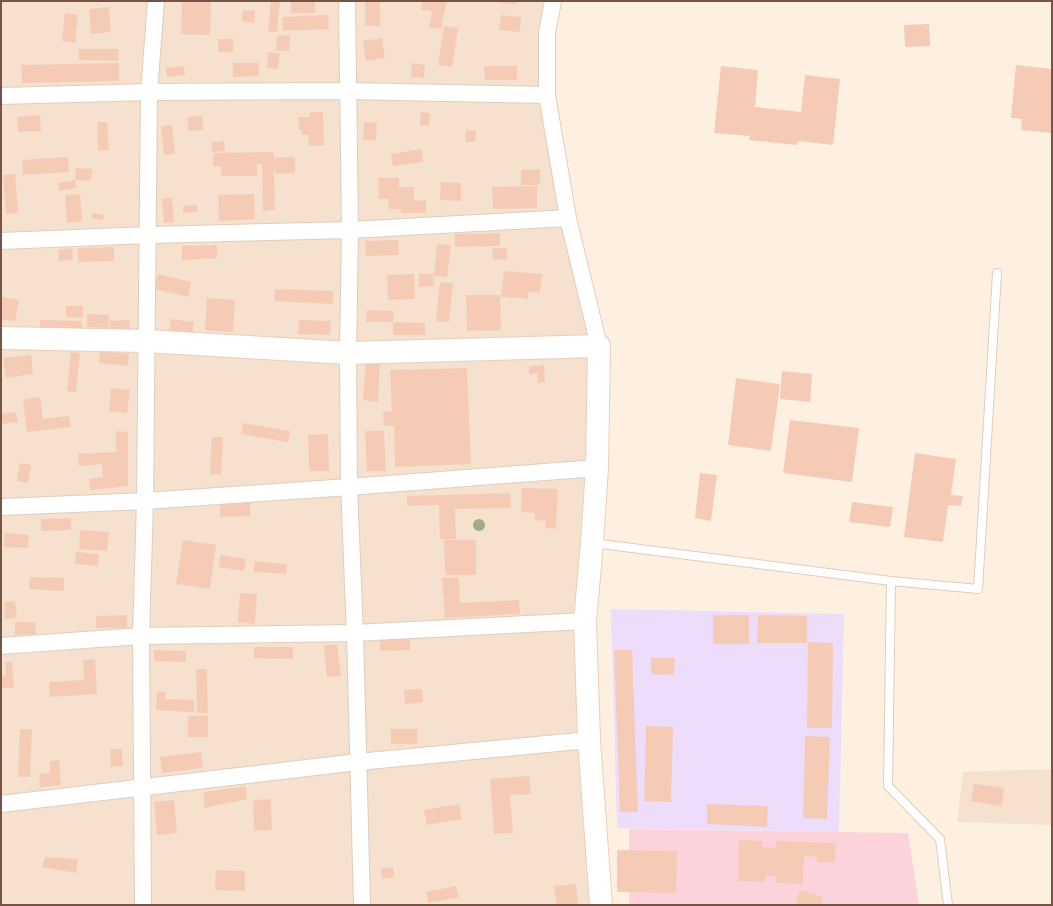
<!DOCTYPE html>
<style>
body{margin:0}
#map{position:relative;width:1053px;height:906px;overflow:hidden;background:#fef0e0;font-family:"PT Sans Narrow",sans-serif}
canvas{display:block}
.frame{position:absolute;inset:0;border:2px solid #765446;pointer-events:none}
</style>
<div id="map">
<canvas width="1053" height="906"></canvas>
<div class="frame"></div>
</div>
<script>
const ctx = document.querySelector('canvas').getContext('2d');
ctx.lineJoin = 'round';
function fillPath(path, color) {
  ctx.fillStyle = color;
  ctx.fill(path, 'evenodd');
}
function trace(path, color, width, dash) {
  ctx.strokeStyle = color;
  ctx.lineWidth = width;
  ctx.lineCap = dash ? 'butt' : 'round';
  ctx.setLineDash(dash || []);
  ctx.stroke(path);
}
fillPath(new Path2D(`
 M1,1H553L547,95L599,346L592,543L601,905H1Z
 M1052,769V825L957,822L963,772Z`), '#f6e1ce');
fillPath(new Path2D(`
 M611,609L844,614L839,832L617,828Z`), '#edddfa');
fillPath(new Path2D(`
 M629,829L908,833L919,905H629Z`), '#fcd3da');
fillPath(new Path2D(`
 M182,1H211L210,35L181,34Z
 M271,1H280L277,32L268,31Z
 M291,1H315V13H291Z
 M365,1H380V26H365Z
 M422,1H447L441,29L429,27L432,11L421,10Z
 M499,1H516V4L499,3Z
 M109,7L111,32L91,34L89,9Z
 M243,10L255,11L254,23L242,21Z
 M65,13L78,15L75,43L62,41Z
 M328,15L329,29L283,31L282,17Z
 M501,15L521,17L520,32L499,30Z
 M929,24L930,46L905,47L904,25Z
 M444,26L458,28L452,67L438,65Z
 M277,35L290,36L289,51H276Z
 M382,38L385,58L366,61L363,41Z
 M218,39H233V52H218Z
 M79,49H118V61L79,60Z
 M268,52L280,53L278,69L267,68Z
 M119,63V81L22,83L21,65Z
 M233,63H259V76L233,77Z
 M412,63L425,65L424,78L411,77Z
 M1016,65L1052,69V133L1021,130L1022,119L1011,118Z
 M184,66L185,75L167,77L166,68Z
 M484,66H517V80H485Z
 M721,66L758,70L755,107L801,112L805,75L840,79L833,145L798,141L797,145L749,140L750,136L714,133Z
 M310,112H323L324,145L309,146L308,135H302V130H299L298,117H310Z
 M421,112L430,113L429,126L420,125Z
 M40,115L41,131L18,132L17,117Z
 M202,116L203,130L189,131L187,117Z
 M97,122H107L109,150L98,151Z
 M364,122L377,123L376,140H363Z
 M172,125L175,154L164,155L161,126Z
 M466,130L476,131L475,142H465Z
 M224,141L225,151L212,152V142Z
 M422,149L423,162L393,166L391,154Z
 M273,152L274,158L295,157V173L275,174L274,162L275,210L263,211L262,164H257V176H221V166H213V153Z
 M68,157L69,172L23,175L22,160Z
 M76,168L92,169L91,181L75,180L77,188L59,191L58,183L75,180Z
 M540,169V185H521V170Z
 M15,174L18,213L6,214L3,175Z
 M378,178H399V187H414V201L426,200V213H401V209H389L388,199H379Z
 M441,182L461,183V201L440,200Z
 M537,186V208L493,209L492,187Z
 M80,194L82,221L67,223L65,195Z
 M254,194L255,219L219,221L218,195Z
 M172,198L174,222L164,223L162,199Z
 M197,205L198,212L183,213V206Z
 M93,213L104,215L103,220L92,218Z
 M500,233V246L455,247V234Z
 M398,240L399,255L366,256L365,241Z
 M437,244L451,245L447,277L434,276Z
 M217,245V258L182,260V246Z
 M114,247V261L78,262V248Z
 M72,248L73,260L59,261L58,250Z
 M492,248H507V259L493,260Z
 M504,271L542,274L540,293L528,292V299L501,297Z
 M158,274L191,282L188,297L155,289Z
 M414,274L415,299L388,300L387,275Z
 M419,274H433L434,286L419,287Z
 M440,282L453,283L449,322L436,321Z
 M275,289L333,291V304L274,301Z
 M466,295H500L501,330L467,331Z
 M1,297L19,300L15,321L1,319Z
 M207,298L235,300L233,332L205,330Z
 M66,306H83V318L66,317Z
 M367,310L394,311L393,322H366Z
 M87,314L109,315L108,328L87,327Z
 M171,319L194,322L192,334L169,330Z
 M40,320L82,321V330L40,329Z
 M129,320L130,331L110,333L109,321Z
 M299,320L331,321L330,335L298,334Z
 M393,322L425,323V335H393Z
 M100,351L129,354L128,366L99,363Z
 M71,352L80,353L76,392L67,391Z
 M31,355L33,374L6,378L3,358Z
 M366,361L380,362L378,402L363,400Z
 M544,365L545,382L538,383L537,373L529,374V366Z
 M467,368L471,464L395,467L394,426H384L383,412L392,411L390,370Z
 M782,371L812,374L810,402L780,399Z
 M736,378L780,384L771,451L728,445Z
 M111,388L130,390L127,413L109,411Z
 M40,397L43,419L69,416L71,427L27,432L23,400Z
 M16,412L18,422L1,424V414Z
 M790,420L859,428L852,482L783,473Z
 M243,423L290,431L288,442L241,434Z
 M116,431L128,432V486L90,490L89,479L103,477L102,464L79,466L78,454L116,452Z
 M365,431H384L386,471H367Z
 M328,434L329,471H309L308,435Z
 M212,437H223L221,475L210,474Z
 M915,453L956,459L951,495L963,496L961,506L948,505L943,542L904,537Z
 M20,463L31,465L28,483L17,481Z
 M700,473L717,475L711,521L695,518Z
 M522,488L558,489L556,529L546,528V521L535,520V513L521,512Z
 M510,493L511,508L455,509L456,539H440L439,505L407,506V496Z
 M250,502V516L220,517V504Z
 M852,502L893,507L890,527L849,522Z
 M71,518V530L41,531V519Z
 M80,530L109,532L107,551L79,549Z
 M5,533L29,535L28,548L4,547Z
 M183,540L216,545L210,589L176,584Z
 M444,540H476V575H445Z
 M76,552L99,554L98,566L75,564Z
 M220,555L246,559L244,571L219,567Z
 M254,561L287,564L286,574L254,572Z
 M30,577L64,578V591L29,589Z
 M459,577L460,603L519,600L520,614L445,618L442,578Z
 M240,593L257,594L255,624L238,622Z
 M15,601L17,618L5,619L4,602Z
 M127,615V628H96V616Z
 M713,615H749V644H713Z
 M758,615L807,616V643H757Z
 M15,622H35L36,634L15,635Z
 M410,637V650L380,651V638Z
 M808,642L833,643L832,728H807Z
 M337,644L341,676L327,677L324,646Z
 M254,647H293V659L254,658Z
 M154,650L186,651V662L154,661Z
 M614,650H632L638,812H620Z
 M651,658H675L674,675L651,674Z
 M95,659L97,694L50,697L49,682L84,680L83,660Z
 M5,662H12L14,688H1V676L6,675Z
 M196,669H207L208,713H197Z
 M422,689L423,702L405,704L404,690Z
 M157,691L166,692L165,699L194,700V712L156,710Z
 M188,716H208V737H188Z
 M646,726L673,727L671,802L644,801Z
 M20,729H32L30,777H18Z
 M391,729H417V744H391Z
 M805,736L830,737L827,819L803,818Z
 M110,749H122L123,766L111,767Z
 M201,752L203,768L162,773L160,757Z
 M59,760L61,785L40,787L39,774L50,773V761Z
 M529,776L531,794L510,795L513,833L494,834L490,779Z
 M974,784L1004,788L1002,806L971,801Z
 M246,786L247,799L204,808V792Z
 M271,799L272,830L254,831L253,800Z
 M174,800L177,833L157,835L154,802Z
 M459,804L462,819L427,825L424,810Z
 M707,804L768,806L767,827L707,824Z
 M739,840L762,841V847L776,848V841L836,843L835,862H817V857L804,856L803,884L776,883L777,876H765V882L738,881Z
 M617,850L677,851L676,893L617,892Z
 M45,857L78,859L76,873L42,867Z
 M393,867L394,877L382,879L381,869Z
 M216,870L245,871V891L215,890Z
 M576,884L578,905H557L554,886Z
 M456,886L459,897L428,903L426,892Z
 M800,890L823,897L821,905H805L796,903Z`), '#f5cbb6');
const lane = new Path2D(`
 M593,543L891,581L978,589L997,273
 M891,581L888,786L940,839L948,905`);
const street = new Path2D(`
 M347,1L350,230L348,353L349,487L355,633L362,905
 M553,1L547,33V95L568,218L599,346
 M1,96L149,92L347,91L547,95
 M1,241L148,235L350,230L568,218
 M1,507L145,501L349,487L597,468
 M1,646L141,636L355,633L585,621
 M1,804L358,762L589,740
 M143,905L141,636L145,501L149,92L156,1`);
const secondary = new Path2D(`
 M1,338L146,341L348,353L599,346L597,468L592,543L585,621L589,740L601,905`);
trace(lane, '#e2ccbc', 10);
trace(street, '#e2ccbc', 18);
trace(secondary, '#eacebb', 24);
trace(lane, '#fff', 8);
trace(street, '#fff', 16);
trace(secondary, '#fff', 22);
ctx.fillStyle = '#9fad85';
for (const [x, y] of [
 [479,525]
]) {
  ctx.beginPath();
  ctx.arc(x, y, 6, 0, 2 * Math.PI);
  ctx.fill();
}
</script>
